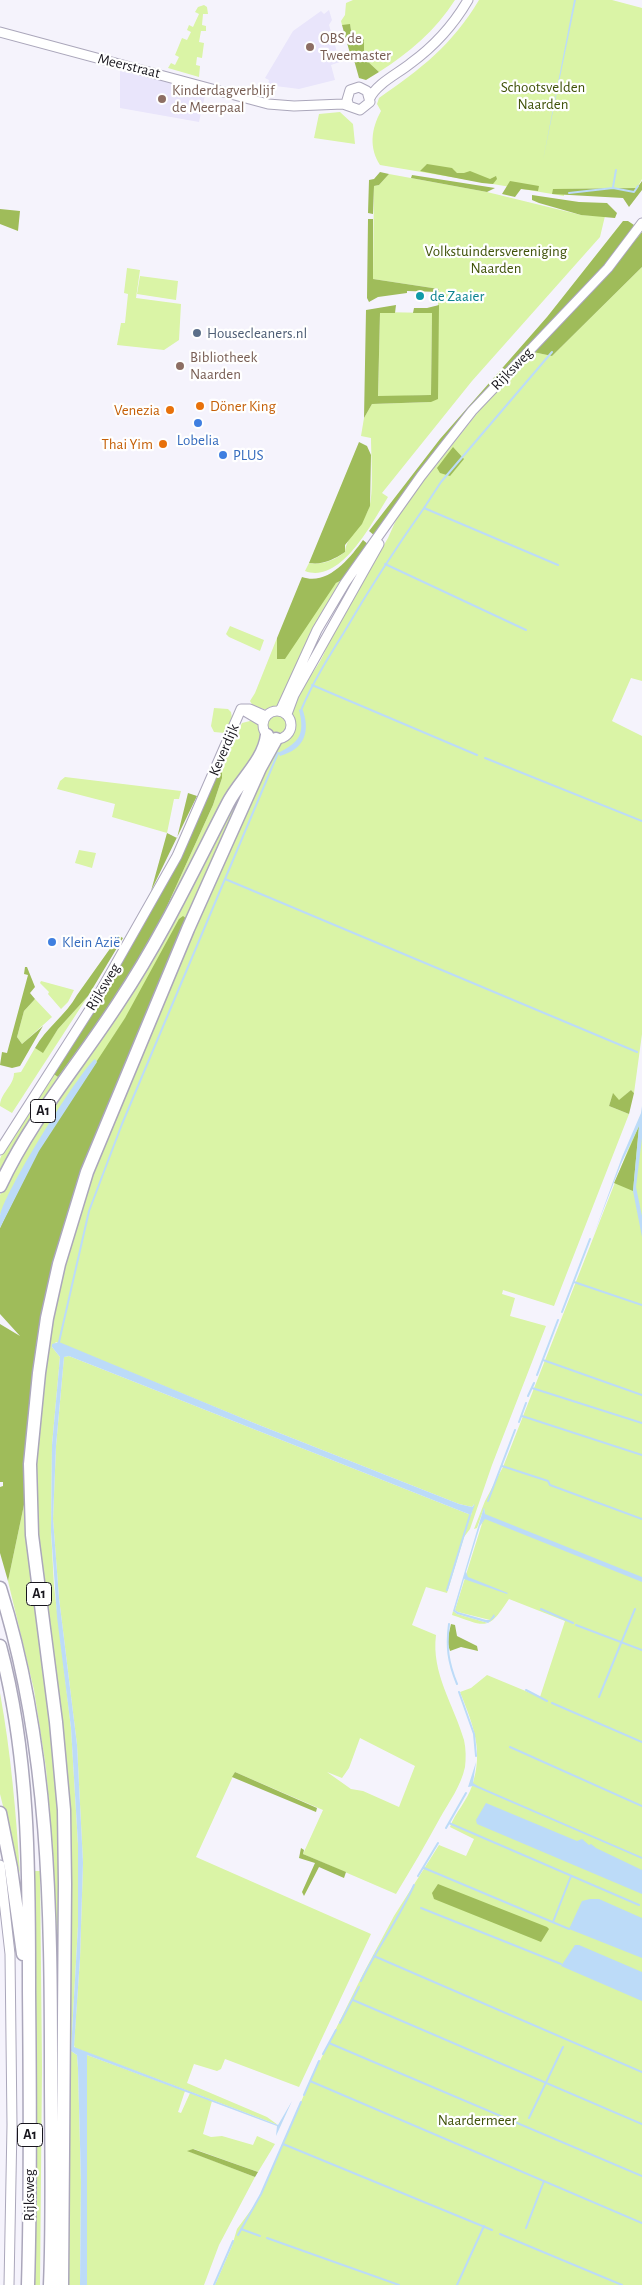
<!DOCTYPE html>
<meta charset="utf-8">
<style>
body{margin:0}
canvas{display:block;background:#f5f3fc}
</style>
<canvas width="642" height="2285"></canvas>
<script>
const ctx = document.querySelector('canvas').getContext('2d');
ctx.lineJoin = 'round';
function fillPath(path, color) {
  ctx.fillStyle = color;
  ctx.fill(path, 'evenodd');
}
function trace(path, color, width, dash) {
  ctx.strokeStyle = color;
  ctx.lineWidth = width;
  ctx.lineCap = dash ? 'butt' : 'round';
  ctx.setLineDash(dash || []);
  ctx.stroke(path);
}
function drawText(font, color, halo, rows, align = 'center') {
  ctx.font = font + ' "Alegreya Sans",sans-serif';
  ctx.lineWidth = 4.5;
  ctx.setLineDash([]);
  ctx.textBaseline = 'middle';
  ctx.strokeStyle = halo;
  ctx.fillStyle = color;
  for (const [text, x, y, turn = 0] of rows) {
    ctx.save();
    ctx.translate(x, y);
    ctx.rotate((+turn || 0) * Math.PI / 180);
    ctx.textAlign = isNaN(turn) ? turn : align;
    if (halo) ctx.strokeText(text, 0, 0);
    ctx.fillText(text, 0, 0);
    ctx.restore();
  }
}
fillPath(new Path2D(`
 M329,10L332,20L329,25L340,62L331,65L335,80L299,89L268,85L269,80L265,78L293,31L321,11L324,14Z
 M120,71L206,91L199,122L120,108Z`), '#e9e5fb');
fillPath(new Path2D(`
 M353,0H455C435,31 409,53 379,72L364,58L354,60L351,57L360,54L358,39L351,30L350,25H342L341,21L345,15L346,3Z
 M479,0H612L642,8V179L637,188L564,189V196L380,165C369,148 371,129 381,111L377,104L379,98C421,69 452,45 479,0Z
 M204,5L207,7L208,14H203L202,25L206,26V31H201L199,42L204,43L202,58L197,57L196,65L200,66L199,77L168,68L171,63L175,65L179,57L175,55L182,38L187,40L191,32L187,30L189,25L193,27L199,14L195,12L198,7Z
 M340,112L353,124L355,144L314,138L319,114Z
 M389,174L487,192L581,215L605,216L600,237L472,381L382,493L388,497C373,521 341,585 305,571L309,563C323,565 333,561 345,552C346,537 363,524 369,508C374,495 371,454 371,438L361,436L364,418L372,404L431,402L439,289L373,279L374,186L379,185Z
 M642,267V681L631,678L612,721L642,736V1034L634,1093L631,1090L619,1101L613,1094L609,1106L629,1114L554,1306L503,1290L502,1294L515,1298L510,1316L546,1326L492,1465L470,1529L464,1537L447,1593L426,1587L412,1625L436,1635C431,1673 454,1705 464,1740C466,1749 466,1758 465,1767C461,1786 449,1802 440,1818C426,1844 411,1869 396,1894L303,1854L323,1810L235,1772L196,1857L371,1934L299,2087L225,2059L221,2069L217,2071L194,2064L187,2083L267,2117L278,2125L75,2048L74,2045L80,1958L83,1863L77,1745L59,1598L53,1519L56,1446L64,1357L69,1356L471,1515L474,1504L472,1507L459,1504L254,1423L59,1343L56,1342L52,1347L60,1357L52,1445L51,1531L54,1586L71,1728L78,1844V1926L71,2051L77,2055L78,2068L81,2182L80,2285H67L69,1923L36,1508C36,1431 43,1353 61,1277C82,1189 119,1105 155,1022C193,932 231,842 270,752C278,745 294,738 294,726C294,720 292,715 291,710C295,702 299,692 304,685C316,668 325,657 330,636L388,538L396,520L418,488L498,387L533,352L552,356ZM360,1738L415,1766L399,1807L363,1791L351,1789L327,1772L342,1778L349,1768Z
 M127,268L140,270L136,298L181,304L179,340L164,350L117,345L121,323H125L128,294L124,293Z
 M140,276L178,281L176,300L137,294Z
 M380,312L432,313L431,395L378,397Z
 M346,578L279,706L267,710L253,706L250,701L255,693L277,638V659L336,583Z
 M230,626L264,640L260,651L229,637L226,634Z
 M214,708L228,709L231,712L232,718L225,733L214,732L211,726Z
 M267 725a10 10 0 1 1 20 0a10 10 0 1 1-20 0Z
 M251,718L259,725L263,738L153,937L213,805L222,778V765L242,723L250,721Z
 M254,769L188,920L100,1058L72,1090L55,1116L15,1184L0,1215V1195L21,1153L227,810Z
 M65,777L181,791L179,799H174L167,833L112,817L115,804L57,789L60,781Z
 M79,850L96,853L92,868L75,863Z
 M41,981L74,990L68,1002L61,1009L48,994L49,992L40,983Z
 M88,996L12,1113L0,1106C0,1093 14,1086 14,1073L21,1072L35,1048L43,1052L58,1029Z
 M35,999L52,1017L22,1044L17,1037L24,1011Z
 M52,1073L58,1077L22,1133L0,1173V1159L2,1154Z
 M642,1114V2285H215L232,2246L237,2229L259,2199L310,2081L363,1974L394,1916L439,1845L466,1856L474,1839L450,1827C455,1813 467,1801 472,1786C484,1750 473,1725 460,1692L471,1688L487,1675L540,1697L565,1621L509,1599C488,1631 487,1627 452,1615L453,1611L457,1614L488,1623L490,1620L458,1612L455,1610L485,1514L484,1508L477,1528L474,1529L485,1501L503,1467Z
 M25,1500C29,1585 45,1670 54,1755C62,1830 59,1907 59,1982L53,1853L46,1768L34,1690L8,1581Z
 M0,1693C11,1753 16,1813 20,1874L0,1794Z
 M34,1871H40L42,2067L40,2285H34Z
 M87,2055L185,2091L178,2112L181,2113L190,2093L212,2101L203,2134L211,2137L222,2136L253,2145L257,2136L275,2144L258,2172L194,2149L188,2151L255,2177L219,2245L204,2285H87Z`), '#daf4a6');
fillPath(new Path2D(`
 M350,24L351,30L358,39H364V52L351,57L342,25Z
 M364,58L379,72L366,80L359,78L354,60Z
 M427,164L452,168L457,173H464L470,171L490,179L496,176L497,179L493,184L482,183L420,171Z
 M380,172L389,174L379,185L374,186L373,214L368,213L369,180L374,179Z
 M412,175L495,188L487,192L411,178Z
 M510,181L539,186L538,191L521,189L515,197L502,194Z
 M642,181V190L629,207L623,198L552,194L553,189L637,188Z
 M532,195L579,202L607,203L617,213L615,218L581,215L539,203L532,200Z
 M0,209L20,211L18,231L0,224Z
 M368,219H373V279L439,289V292L407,291V293L378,297L369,302L367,298Z
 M623,221H628L634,225L604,269L501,375L375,536L369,531L440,439L547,317Z
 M642,232V267L552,356L533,352L594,290Z
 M396,305L395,313H380L378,396L431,395L432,313H413L414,308H427L439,305L438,399L431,402L372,404L364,418L366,310Z
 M359,442L367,446L371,455L370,506L362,524L345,545V552C333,560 323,565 309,563Z
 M453,447L464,459L450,476L440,473L437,468Z
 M363,540L369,545L346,578L336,583L285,659H277V638L302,577C328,586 350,558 363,540Z
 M222,765V778L213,805L153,937L108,1008L58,1077L52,1073L103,993L174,869Z
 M188,793L197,796L151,891L167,833L177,838Z
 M183,916L188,920L98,1129L75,1191L58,1246L44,1306L32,1378L25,1500L8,1581L0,1553V1487L3,1486V1482H0V1324L20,1336L0,1314V1228L5,1217L38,1151L125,1018L179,919Z
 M119,936L123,938L88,996L58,1029L43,1053L35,1048C46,1028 66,1015 77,995Z
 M25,967H27L35,987L30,993L35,999L24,1011L17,1037L22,1044L43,1026L20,1066L12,1068L0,1065L2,1052L7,1053L28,975L24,974Z
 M631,1090L634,1093L629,1114L609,1106L613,1093L619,1100Z
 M639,1126L633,1191L614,1183Z
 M451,1624L455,1625L457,1636L477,1646L478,1651L461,1647L450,1651L447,1641Z
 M235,1772L317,1808L316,1812L232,1777Z
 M301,1848L304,1850L303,1854L346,1872L344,1878L319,1867L304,1896L302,1892L315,1863L299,1858Z
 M438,1884L547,1927L549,1929L541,1942L434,1899L432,1893Z
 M193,2149L258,2172L255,2177L187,2151Z`), '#9fbc5a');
fillPath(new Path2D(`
 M574,0H576L543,160Z
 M302,708C311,731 305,749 280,756L278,753C300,742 305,734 299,710Z
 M95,1059L97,1062L39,1151L0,1228C0,1224 0,1220 0,1216C3,1194 78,1073 95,1059Z
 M642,1106V1138L636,1187L642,1216V1237L633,1191L639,1126L621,1164L594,1234L622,1157L641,1113Z
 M59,1342L254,1423L459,1504L472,1507L475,1504L471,1515L69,1356L64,1357L56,1446L53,1519L59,1598L77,1745L83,1863L80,1958L74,2047L278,2125L292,2101L276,2136L277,2126L87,2055V2285H80L81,2182L78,2068L77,2055L71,2051L78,1926V1844L71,1728L57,1617L51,1531L52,1445L60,1357L52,1347V1344Z
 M484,1507L485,1514L642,1577V1582L485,1519L480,1526L466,1572L468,1577L508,1593L507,1594L464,1579L455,1610L458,1612L486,1620H490L494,1614L495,1617L488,1623L457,1614L453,1611Z
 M476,1762L473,1783L478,1786L642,1857V1859L473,1786L468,1787Z
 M486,1803L577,1841L582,1839L589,1845L591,1844L596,1848L642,1870V1894L477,1824L476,1820Z
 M590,1899H599L642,1918V1958L569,1929L582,1901Z
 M575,1945H579L642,1972V2001L561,1966Z`), '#bcdbf8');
trace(new Path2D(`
 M613,187L616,170
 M569,193L613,188L634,192L638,186
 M552,352L441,482L424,508L558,565
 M385,564L526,630
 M312,685L477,755
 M302,708C313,682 328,658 343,634C368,591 395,549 424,508
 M278,753L225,879L637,1052
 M485,758L642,821
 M574,1282L642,1305
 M562,1312L590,1239
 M59,1342L89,1211L122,1124L225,879
 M543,1360L642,1395
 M537,1375L558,1320
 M532,1388L642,1423
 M528,1396L534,1383
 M522,1416L642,1455
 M519,1422L526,1403
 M502,1466L548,1481L550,1485L642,1519
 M488,1501L515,1430
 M447,1590L470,1515
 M541,1609L573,1623
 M449,1624C446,1647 448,1662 457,1684
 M576,1625L642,1650
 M526,1690L547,1701
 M459,1692L474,1734L476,1756
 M599,1697L635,1609
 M552,1703L642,1742
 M510,1747L642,1806
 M449,1823L639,1905
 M446,1828L466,1793
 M424,1868L569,1929
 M418,1876L438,1843
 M421,1908L561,1964
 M553,1922L571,1876
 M374,1956L642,2072
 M361,1981C377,1948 399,1919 414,1885
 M353,2000L642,2124
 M340,2023L359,1987
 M329,2043L642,2176
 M323,2054L336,2030
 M310,2081L642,2223
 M304,2095L319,2061
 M529,2118L563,2047
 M283,2144L492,2230
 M526,2228L544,2181
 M241,2229L260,2236
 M500,2234L622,2285
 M238,2235L261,2194L301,2102
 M267,2238L399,2285
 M214,2285L233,2241
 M457,2285L484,2226`), '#bcdbf8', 2);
const secondary = new Path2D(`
 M0,32L268,104L294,106L343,104L360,110L370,102L367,91L359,87L350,90L347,100L349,106
 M370,98C376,84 399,73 411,63C433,47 454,24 468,0
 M241,709H250L266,716
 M241,709L263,722
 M263 725a14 14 0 1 1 28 0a14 14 0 1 1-28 0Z
 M280,711L317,630L345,583L421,476L472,411L608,268L642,223
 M287,714L294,695L379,544
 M0,1150L92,1006L177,856L241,709
 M0,1865L10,1954L12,2125L9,2285`);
const highway = new Path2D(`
 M0,1186C31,1119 79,1064 119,1002C161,939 193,871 228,803C239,781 264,761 267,735
 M0,1588C50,1745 51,1911 51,2074C51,2144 53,2215 50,2285
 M0,1646C30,1757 29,1876 29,1991C30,2089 31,2187 28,2285
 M0,1813L11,1868L23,1954
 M62,2285L65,1884L64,1810L56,1722L32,1535L30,1464L39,1373L47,1318L59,1264L87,1172L188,929L260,768L276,739`);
trace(secondary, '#aba7bb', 11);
trace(highway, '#aba7bb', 15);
trace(secondary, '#fff', 9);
trace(highway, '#fff', 12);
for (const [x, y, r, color] of [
 [310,47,5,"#8d6e63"],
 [162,99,5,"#8d6e63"],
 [420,296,5,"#0f9aa8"],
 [197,333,5,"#5c6f8a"],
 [180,366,5,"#8d6e63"],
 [200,406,5,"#e8710a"],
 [170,410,5,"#e8710a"],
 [198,423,5,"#3f7fe0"],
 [163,444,5,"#e8710a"],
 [223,455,5,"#3f7fe0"],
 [52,942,5,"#3f7fe0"]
]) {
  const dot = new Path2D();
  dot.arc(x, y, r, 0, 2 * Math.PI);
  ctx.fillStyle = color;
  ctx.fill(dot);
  trace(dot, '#fff', 2);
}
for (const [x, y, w] of [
 [43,1111,25],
 [39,1594,25],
 [30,2135,25]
]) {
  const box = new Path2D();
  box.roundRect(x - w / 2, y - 11.5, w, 23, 4);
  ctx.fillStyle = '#fff';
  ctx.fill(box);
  trace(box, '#18161d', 1);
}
drawText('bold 14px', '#18161d', null, [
 ["A1",43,1111],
 ["A1",39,1594],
 ["A1",30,2135]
]);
drawText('15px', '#785e54', '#fff', [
 ["OBS de",320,38],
 ["Tweemaster",320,55],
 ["Kinderdagverblijf",172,90],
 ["de Meerpaal",172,107],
 ["Bibliotheek",190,357],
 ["Naarden",190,374]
], 'left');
drawText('15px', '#18161d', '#fff', [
 ["Meerstraat",129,66,14],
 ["Rijksweg",512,369,-46],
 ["Keverdijk",224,750,-67],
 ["Rijksweg",103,987,-59],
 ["Rijksweg",29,2195,-90]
]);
drawText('15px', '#41530a', '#fff', [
 ["Schootsvelden",543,87],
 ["Naarden",543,104],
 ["Volkstuindersvereniging",496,251],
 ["Naarden",496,268],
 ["Naardermeer",477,2120]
]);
drawText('15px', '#0d838f', '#fff', [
 ["de Zaaier",430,296]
], 'left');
drawText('15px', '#4e5e75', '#fff', [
 ["Housecleaners.nl",207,333]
], 'left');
drawText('15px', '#c56008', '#fff', [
 ["Döner King",210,406,"left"],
 ["Venezia",160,410],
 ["Thai Yim",153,444]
], 'right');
drawText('15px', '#366cbe', '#fff', [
 ["Lobelia",198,440,"center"],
 ["PLUS",233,455],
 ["Klein Azië",62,942]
], 'left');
</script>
